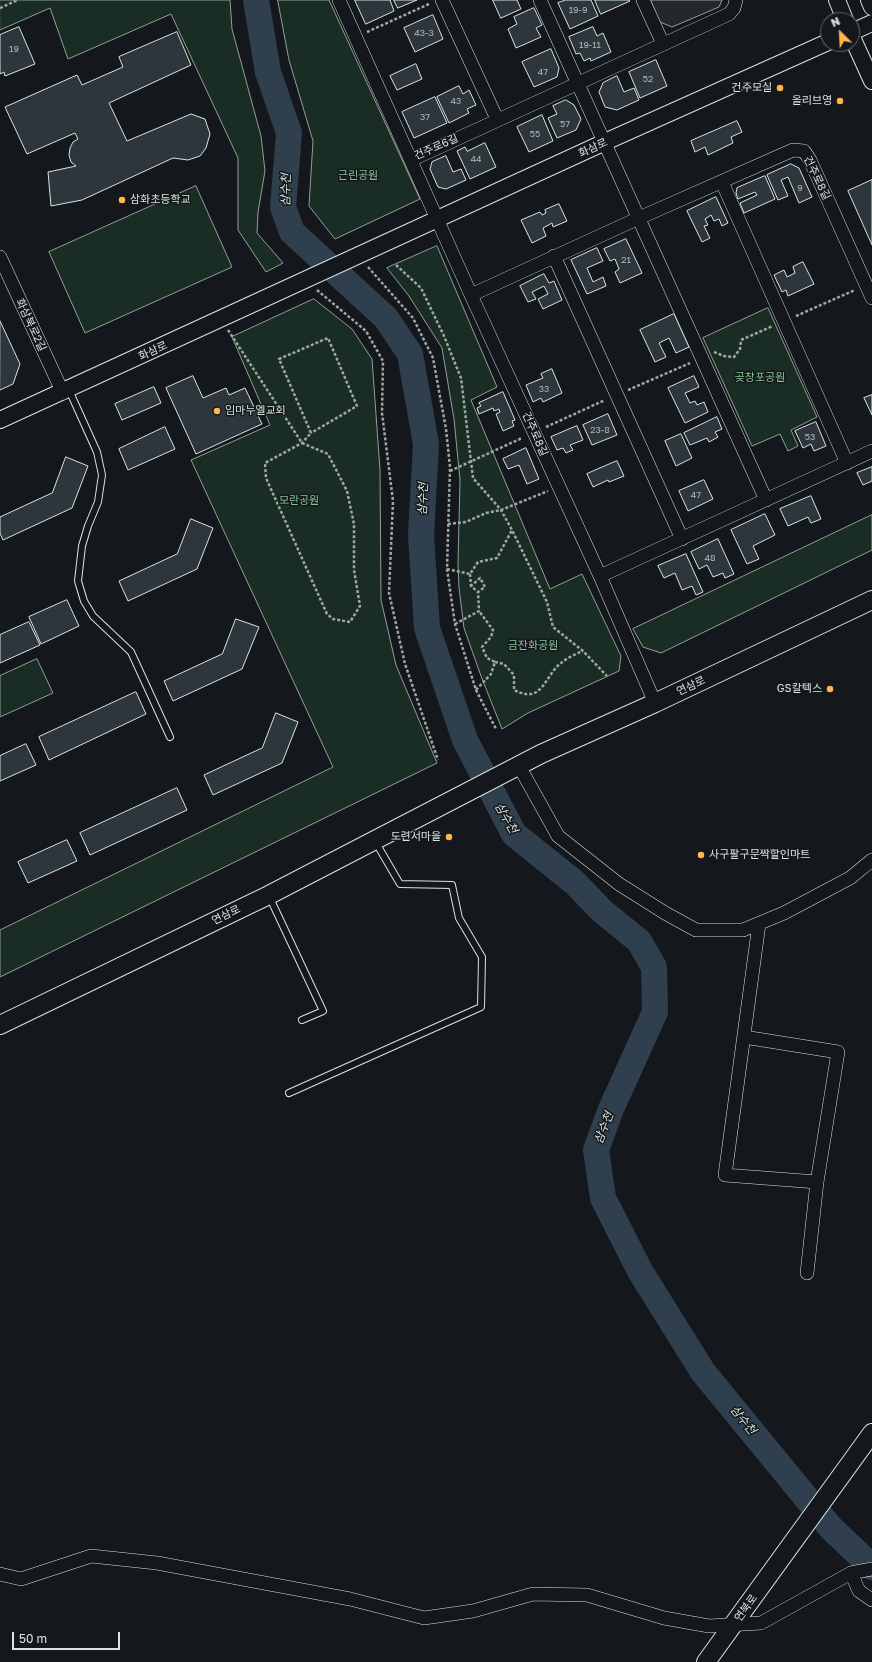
<!DOCTYPE html>
<meta charset="utf-8">
<style>
body{margin:0}
#map{position:relative;width:872px;height:1662px;overflow:hidden;background:#14181c;font-family:"Golos Text",sans-serif}
canvas{display:block}
.north{position:absolute;left:820px;top:12px;width:40px;height:40px;box-sizing:border-box;background:#14181c;border:1px solid #626a69;border-radius:50%;rotate:336deg;font-size:11px;font-weight:700;line-height:16px;text-align:center;color:#d8e6dc}
.north::after{content:'';display:block;margin:auto;width:14px;height:18px;background:#ffb74d;clip-path:polygon(50% 0,100% 100%,50% 72%,0 100%)}
.scale{position:absolute;left:12px;top:1632px;width:108px;height:18px;box-sizing:border-box;border:2px solid #d8e6dc;border-top:0;padding-left:5px;font-size:12px;line-height:14px;white-space:nowrap;color:#d8e6dc;-webkit-text-stroke:3px #14181c;paint-order:stroke}
</style>
<div id="map">
<canvas width="872" height="1662"></canvas>
<div class="north">N</div>
<div class="scale">50 m</div>
</div>
<script>
const ctx = document.querySelector('canvas').getContext('2d');
ctx.lineJoin = 'round';
function fillPath(path, color) {
  ctx.fillStyle = color;
  ctx.fill(path, 'evenodd');
}
function trace(path, color, width, dash) {
  ctx.strokeStyle = color;
  ctx.lineWidth = width;
  ctx.lineCap = dash ? 'butt' : 'round';
  ctx.setLineDash(dash || []);
  ctx.stroke(path);
}
function drawText(font, color, halo, rows, align = 'center') {
  ctx.font = font + ' "Golos Text","Noto Sans KR",sans-serif';
  ctx.lineWidth = 3;
  ctx.setLineDash([]);
  ctx.textBaseline = 'middle';
  ctx.strokeStyle = halo;
  ctx.fillStyle = color;
  for (const [text, x, y, turn = 0] of rows) {
    ctx.save();
    ctx.translate(x, y);
    ctx.rotate((+turn || 0) * Math.PI / 180);
    ctx.textAlign = isNaN(turn) ? turn : align;
    if (halo) ctx.strokeText(text, 0, 0);
    ctx.fillText(text, 0, 0);
    ctx.restore();
  }
}
const green = new Path2D(`
 M0,0H230L232,29L261,136L265,171L258,212L257,233L283,263L266,272L238,230V158L171,14L68,59L50,8L0,30Z
 M278,0H329L420,199L335,239L309,206L313,141L289,60Z
 M196,186L232,267L85,333L49,252Z
 M437,246L497,387L471,400L550,589L582,574L621,656L619,671L528,713L502,729L481,676L464,628L459,588L458,565L460,480L454,419L442,348L409,296L387,268Z
 M314,299L352,329L372,359L380,470L381,600L396,665L437,763L0,977V930L333,767L191,460L270,425L232,337Z
 M768,308L817,417L791,430L798,446L788,451L780,434L752,446L703,338Z
 M872,515V550L661,653L643,647L633,629Z
 M37,659L53,693L0,717V676Z`);
fillPath(green, '#1a2d24');
trace(green, '#939e99', 1);
const parking = new Path2D(`
 M651,0H722L719,7L672,27L660,22Z`);
fillPath(parking, '#24282b');
trace(parking, '#939e99', 1);
trace(new Path2D(`
 M256,0L268,72L289,133L283,207L292,232L386,318L410,354L426,444L421,535L427,628L465,740L514,834L575,883L602,911L639,941L654,967L655,1012L611,1109L596,1150L603,1198L640,1271L703,1372L831,1528L872,1567`), '#2f3f4d', 26);
const building = new Path2D(`
 M355,0H390L394,11L366,24Z
 M394,0H417L398,8Z
 M493,0H517L521,9L501,18Z
 M566,0H591L598,16L570,29L558,3Z
 M595,0H629L630,1L601,14Z
 M534,8L542,25L536,28L541,37L516,48L508,29L517,24L514,17Z
 M433,15L443,39L415,52L404,28Z
 M19,27L35,64L5,76L4,72L0,74V35Z
 M593,27L597,36L603,33L611,52L591,61L590,58L584,61L580,53L576,54L569,37Z
 M177,32L191,65L109,103L127,141L191,114L205,119L210,134L206,148L200,156L188,160L173,158L82,200L51,206L48,172L76,166L71,162L69,155L70,148L73,142L78,139L75,133L27,154L5,107L77,75L82,85L123,67L119,57Z
 M551,49L559,68L557,77L534,87L522,62Z
 M656,60L667,86L640,98L629,72Z
 M416,64L422,79L397,90L390,76Z
 M617,76L624,92L634,88L639,100L617,110L605,107L599,92L603,83Z
 M459,86L463,94L469,90L476,105L467,109L469,113L449,123L437,97Z
 M435,97L447,123L414,138L402,112Z
 M566,100L574,105L581,119L576,130L557,138L548,118L557,114L553,106Z
 M542,115L553,141L529,152L517,127Z
 M737,121L742,132L731,137L733,143L708,155L705,147L695,152L691,141Z
 M485,143L496,167L470,179L457,151L465,147L467,151Z
 M446,156L453,172L461,169L466,180L446,189L438,187L430,169L432,162Z
 M791,164L799,168L812,197L799,203L788,177L781,180L788,196L778,200L767,175Z
 M765,176L775,199L744,213L740,203L757,195L755,192L738,199L736,193L737,188Z
 M872,180V245L848,191Z
 M716,197L728,223L722,226L719,219L714,221L711,215L705,219L708,225L704,226L710,238L702,242L687,211Z
 M559,204L567,221L553,227L552,223L543,228L546,236L532,243L521,220L540,212L542,215L546,213L545,210Z
 M626,239L642,273L620,283L615,272L619,269L615,259L610,261L604,249Z
 M597,248L603,261L587,268L593,282L603,277L606,286L587,294L571,260Z
 M803,262L814,284L788,296L786,290L782,292L774,275L784,270L787,277L795,273L793,267Z
 M544,274L549,283L554,281L562,300L543,309L538,299L548,294L544,286L532,292L536,299L528,302L520,286Z
 M674,314L689,347L676,353L669,338L659,343L666,357L655,362L640,330Z
 M0,321L20,364L13,384L0,390Z
 M552,369L562,393L543,402L541,398L533,402L526,385L543,378L541,374Z
 M193,376L203,398L226,388L229,395L245,388L262,424L196,454L166,388Z
 M694,376L699,387L685,393L690,403L695,401L697,405L704,402L708,412L685,423L668,388Z
 M154,387L161,403L122,420L115,404Z
 M503,392L515,420L512,421L514,426L503,431L496,414L500,412L499,409L494,411L493,408L479,414L477,408L481,406L479,403Z
 M872,395V415L864,398Z
 M608,414L617,435L592,445L583,425Z
 M717,417L722,429L715,432L718,437L709,442L707,438L690,445L684,433Z
 M816,422L826,446L814,451L811,444L803,448L795,431Z
 M577,426L583,440L570,445L573,450L566,453L563,448L557,450L551,437Z
 M165,427L175,449L128,470L119,449Z
 M681,434L692,458L676,466L665,441Z
 M526,448L539,479L527,484L519,465L508,469L503,459Z
 M66,457L88,466L72,508L3,540L0,533V517L52,493Z
 M617,461L624,476L609,482L608,480L593,487L587,474Z
 M872,467V481L863,485L857,473Z
 M704,480L713,499L688,511L679,491Z
 M811,496L821,519L811,523L808,517L788,526L780,509Z
 M765,514L775,535L753,546L759,559L747,564L731,530Z
 M191,519L213,528L197,569L128,601L119,581L177,554Z
 M718,539L734,574L725,578L723,573L713,577L707,565L699,569L691,552Z
 M686,554L703,592L696,595L692,586L682,590L675,573L664,578L658,566Z
 M67,600L79,626L41,644L29,617Z
 M236,619L259,627L242,669L173,701L164,681L222,654Z
 M29,622L40,645L0,663V635Z
 M136,692L146,714L49,760L39,737Z
 M276,713L298,722L282,763L213,795L204,775L262,748Z
 M26,744L36,765L0,781V756Z
 M177,788L187,810L90,855L80,833Z
 M67,840L77,861L28,883L18,862Z`);
fillPath(building, '#2c363c');
trace(building, '#d8e6dc', 1);
const service = new Path2D(`
 M69,390L97,452L102,475L98,502L88,526L82,546L78,581L84,601L93,616L131,652L170,737
 M269,896L323,1011L302,1020
 M289,1093L481,1007L482,957L459,918L452,885L400,884L375,841`);
const minor = new Path2D(`
 M339,0L471,295L600,576L872,451
 M442,0L497,119
 M540,0L766,500
 M643,0L663,44
 M411,160L729,14L734,8L736,0
 M722,182L847,463
 M554,256L682,539
 M0,257L63,393
 M471,295L639,218L793,150L804,151L810,160L872,298
 M600,576L655,703
 M519,766L558,836L619,884L665,913L696,930H743L784,913L850,878L872,860
 M744,1037L838,1052L817,1182L725,1175L759,924
 M807,1273L817,1182
 M851,1573L859,1591L872,1600
 M0,1574L21,1579L91,1556L157,1563L350,1599L424,1618L473,1611L533,1594L587,1595L664,1618L709,1626L761,1623L851,1573L872,1569`);
const tertiary = new Path2D(`
 M837,0L845,20
 M869,0L872,7
 M852,32L872,23
 M852,37L872,81
 M0,420L605,142L828,42`);
const secondary = new Path2D(`
 M0,1025L269,895L541,754L655,703L872,600
 M706,1662L872,1433`);
trace(service, '#d8e6dc', 8);
trace(minor, '#d8e6dc', 14);
trace(tertiary, '#d8e6dc', 18);
trace(secondary, '#d8e6dc', 20);
trace(new Path2D(`
 M0,8L18,0
 M367,32L429,4
 M396,265L421,288L444,336L461,378L473,478L501,510L512,530L547,602L553,627L583,651L607,676
 M368,267L413,318L433,358L446,429L450,467L447,569L455,624L476,690L496,729
 M317,290L366,331L383,361L382,413L393,501L389,593L405,664L438,760
 M796,316L855,290
 M228,330L302,443L328,454L347,491L354,524V570L360,606L350,622L333,619L327,614L266,478L265,463L302,443L311,433L279,359L328,338L357,406L311,433
 M714,352L724,356L734,357L740,349L741,340L773,326
 M628,390L690,363
 M546,427L605,400
 M450,471L522,438
 M448,524L466,522L486,513L501,510L548,491
 M447,569L470,574L478,562L497,558L512,530
 M470,574L471,586L478,592L485,587L480,578L471,586
 M455,624L479,611L478,592
 M495,662L504,664L514,675V690C543,705 544,676 561,663C567,658 575,654 583,651
 M476,690L491,674L495,662L487,658L482,647L491,637L493,630L479,611`), '#9da8a2', 2.5, [3, 2]);
trace(service, '#14181c', 6);
trace(minor, '#14181c', 13);
trace(tertiary, '#14181c', 16);
trace(secondary, '#14181c', 18);
for (const [x, y, r, color] of [
 [780,88,4,"#ffb74d"],
 [840,101,4,"#ffb74d"],
 [122,200,4,"#ffb74d"],
 [217,411,4,"#ffb74d"],
 [830,689,4,"#ffb74d"],
 [449,837,4,"#ffb74d"],
 [701,855,4,"#ffb74d"]
]) {
  const dot = new Path2D();
  dot.arc(x, y, r, 0, 2 * Math.PI);
  ctx.fillStyle = color;
  ctx.fill(dot);
  trace(dot, '#14181c', 1.5);
}
drawText('9px', '#adbab4', null, [
 ["19-9",578,10],
 ["43-3",424,33],
 ["19-11",590,45],
 ["19",14,49],
 ["47",543,72],
 ["52",648,79],
 ["43",456,101],
 ["37",425,117],
 ["57",565,124],
 ["55",535,134],
 ["44",476,159],
 ["9",800,188],
 ["21",626,260],
 ["33",544,389],
 ["23-8",600,430],
 ["53",810,437],
 ["47",696,495],
 ["48",710,558]
]);
drawText('11px', '#d8e6dc', '#14181c', [
 ["건주모실",772,88],
 ["올리브영",832,101],
 ["삼화초등학교",130,200,"left"],
 ["임마누엘교회",225,411,"left"],
 ["GS칼텍스",822,689],
 ["도련서마을",441,837],
 ["사구팔구문짝할인마트",709,855,"left"]
], 'right');
drawText('11px', '#d8e6dc', '#14181c', [
 ["건주로6길",436,147,-24],
 ["화삼로",593,148,-25],
 ["건주로8길",817,178,64],
 ["화삼북로2길",31,325,65],
 ["화삼로",153,351,-25],
 ["건주로8길",535,434,66],
 ["연삼로",691,686,-25],
 ["연삼로",226,915,-26],
 ["연북로",746,1608,-54]
]);
drawText('11px', '#8ac095', '#14181c', [
 ["근린공원",358,176],
 ["곶창포공원",760,378],
 ["모란공원",299,501],
 ["금잔화공원",533,646]
]);
drawText('italic 12px', '#d8e6dc', '#14181c', [
 ["삼수천",286,190,-89],
 ["삼수천",423,499,-87],
 ["삼수천",506,818,60],
 ["삼수천",604,1128,-69],
 ["삼수천",743,1420,51]
]);
</script>
